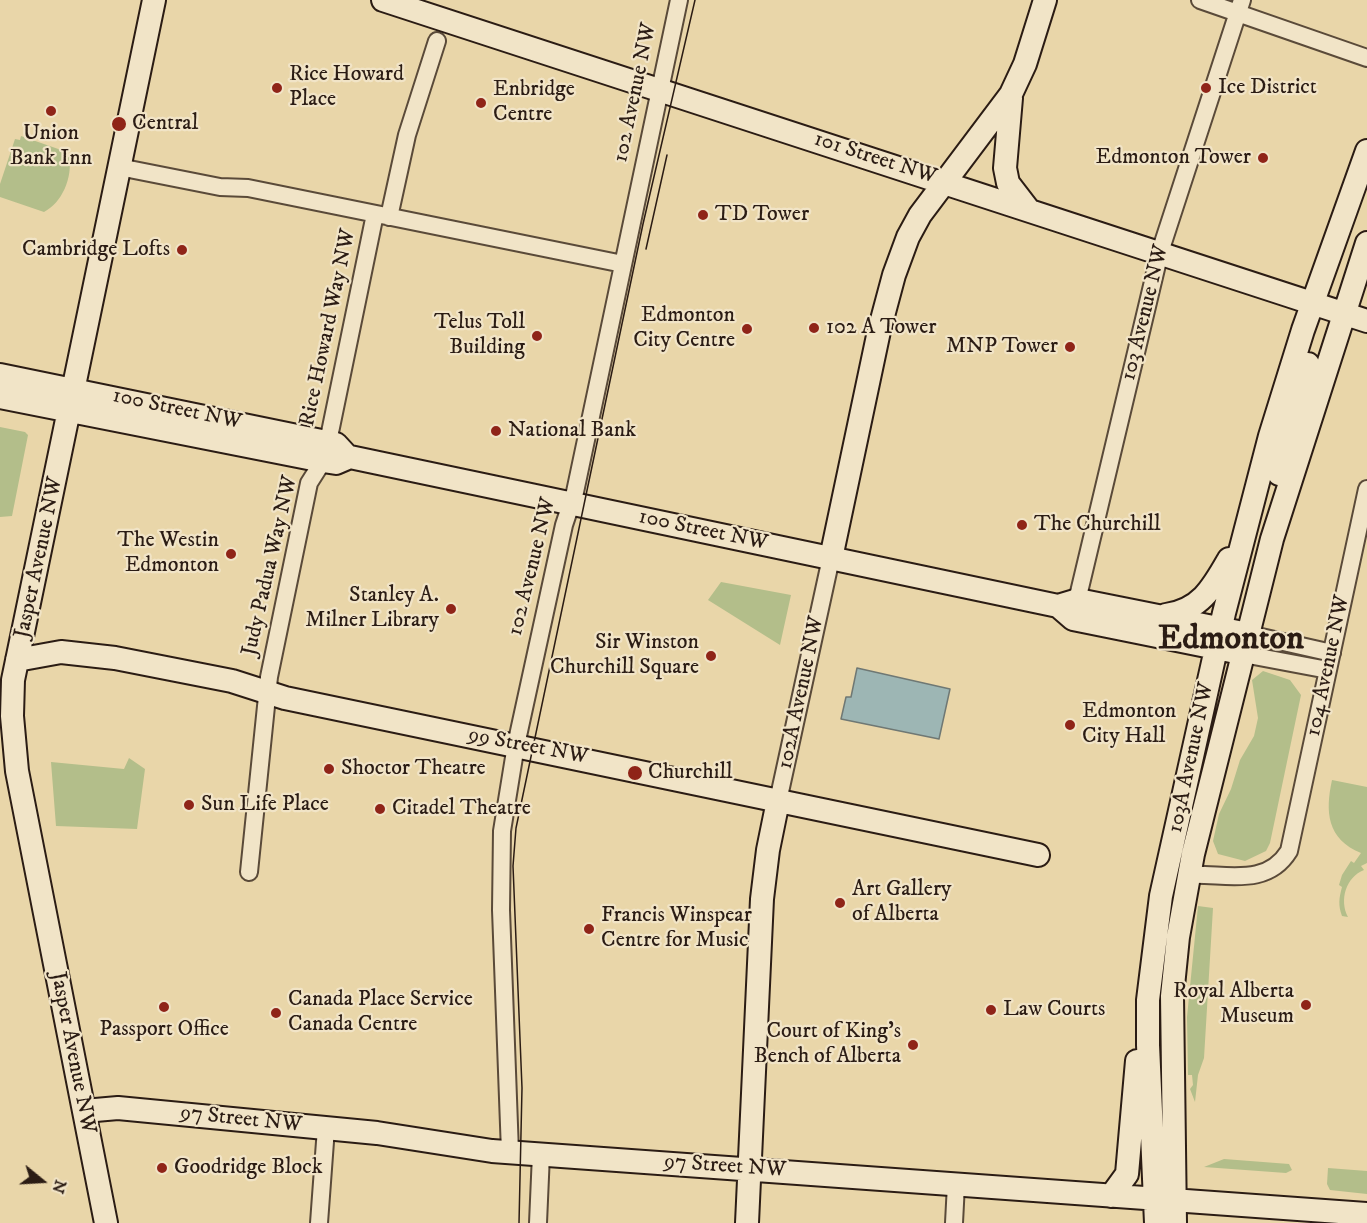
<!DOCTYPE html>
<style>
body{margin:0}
#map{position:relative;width:1367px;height:1223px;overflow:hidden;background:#e9d6a9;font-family:"IM FELL DW Pica",serif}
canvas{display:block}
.north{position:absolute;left:12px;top:1151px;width:60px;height:60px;-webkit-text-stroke:4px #f1e4c7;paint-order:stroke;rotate:108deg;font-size:16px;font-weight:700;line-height:24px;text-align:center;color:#2b1c14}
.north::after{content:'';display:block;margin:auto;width:21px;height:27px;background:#2b1c14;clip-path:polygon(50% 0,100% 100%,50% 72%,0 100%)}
</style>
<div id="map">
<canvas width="1367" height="1223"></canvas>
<div class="north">N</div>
</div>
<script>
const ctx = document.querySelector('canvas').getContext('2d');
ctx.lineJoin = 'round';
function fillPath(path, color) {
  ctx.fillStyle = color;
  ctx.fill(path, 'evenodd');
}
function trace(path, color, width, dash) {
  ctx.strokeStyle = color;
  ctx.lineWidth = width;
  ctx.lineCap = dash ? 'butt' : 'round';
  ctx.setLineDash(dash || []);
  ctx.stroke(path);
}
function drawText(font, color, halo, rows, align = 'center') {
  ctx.font = font + ' "IM FELL DW Pica",serif';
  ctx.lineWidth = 4.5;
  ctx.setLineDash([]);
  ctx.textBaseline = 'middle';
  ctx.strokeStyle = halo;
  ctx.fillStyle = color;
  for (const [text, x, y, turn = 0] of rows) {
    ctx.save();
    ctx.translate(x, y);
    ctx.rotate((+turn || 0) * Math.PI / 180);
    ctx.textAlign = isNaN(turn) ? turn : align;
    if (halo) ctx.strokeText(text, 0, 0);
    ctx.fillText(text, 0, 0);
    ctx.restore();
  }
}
fillPath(new Path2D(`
 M21,136L64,151L69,157C73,177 62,203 44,212L0,197V184L15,139L20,140Z
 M0,427L25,432L28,435L12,516L0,517Z
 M721,582L791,595L780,645L708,600Z
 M1263,671L1290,680L1301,695L1270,843L1266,851L1245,861L1218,854L1213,841L1219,814L1231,789L1240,760L1254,736L1258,718L1252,680Z
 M129,758L145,769L137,829L56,826L51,762L124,769Z
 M1332,780L1367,787V863L1361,866L1364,870C1346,877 1339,900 1348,917L1342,916C1338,905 1339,898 1342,887L1339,885L1342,875L1351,861L1354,863L1361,853C1327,839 1325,812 1332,780Z
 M1198,906L1213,908L1204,1058L1198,1075L1195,1102L1190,1089L1193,1085L1192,1075H1188L1187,1017Z
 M1224,1159L1289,1164L1292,1170L1286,1173L1204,1167Z
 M1328,1168L1367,1171V1194L1330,1190L1327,1184Z`), '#b3be8a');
const water = new Path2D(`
 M857,668L950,689L939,739L841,719L846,697H851Z`);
fillPath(water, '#9db6b4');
trace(water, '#6f7874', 1.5);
const street = new Path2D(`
 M1200,0L1367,58
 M119,167L220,187L248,188L623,264
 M389,217L407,135L437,41
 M1075,609L1160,252L1242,0
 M1248,634L1332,653
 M1243,654L1328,670
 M778,801L831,558
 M249,872L269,677L309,483L323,461L328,442L375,214
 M1189,875C1225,873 1266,888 1289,851L1367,489
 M510,1152L501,910L502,831L516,745L564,525L575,492L679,0
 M319,1223L326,1128
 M538,1223L541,1154
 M954,1223L956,1184`);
const secondary = new Path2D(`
 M383,0L1367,321
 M1011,98L1005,168L1008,183L1028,209
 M0,375L336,444L348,457
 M0,397L323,461L336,463L350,457L1058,606L1078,600L1248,634
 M1279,474L1288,429L1308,364
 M831,558L879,331L894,275L908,237L920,215L1011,94L1025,64L1045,0
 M1058,606L1073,619L1231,651
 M1166,615C1201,610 1213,587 1229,559
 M17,660L61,652L115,658L232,681L285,698L1038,855
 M84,1111L118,1108L377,1133L492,1151L1367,1214
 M1111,1196L1127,1174L1137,1061
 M106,1223L17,771L12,716L13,680L154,0
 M747,1223L762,899L768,850L778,801
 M1156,1223L1148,1045V1000L1161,896L1224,613L1270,436L1303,330L1367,151
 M1175,1223L1172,996L1178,937L1193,854L1272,539L1367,243`);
trace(street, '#5a4a39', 20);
trace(secondary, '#2b1c14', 26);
trace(street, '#f1e4c7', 16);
trace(secondary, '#f1e4c7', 22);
trace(new Path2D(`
 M646,249L667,155
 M519,1223L522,1088L513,866L516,828L643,224L695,0`), '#2b1c14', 1.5);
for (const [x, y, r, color] of [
 [277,88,6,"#8f2418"],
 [1206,88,6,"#8f2418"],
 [481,103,6,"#8f2418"],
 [51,111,6,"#8f2418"],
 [119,124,8,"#8f2418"],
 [1263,158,6,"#8f2418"],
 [703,215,6,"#8f2418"],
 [182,250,6,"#8f2418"],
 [814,328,6,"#8f2418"],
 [747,329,6,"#8f2418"],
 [537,336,6,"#8f2418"],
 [1070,347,6,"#8f2418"],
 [496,431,6,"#8f2418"],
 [1022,525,6,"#8f2418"],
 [231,554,6,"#8f2418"],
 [451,609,6,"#8f2418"],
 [711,656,6,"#8f2418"],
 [1070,725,6,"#8f2418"],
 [329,769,6,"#8f2418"],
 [635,773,8,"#8f2418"],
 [189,805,6,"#8f2418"],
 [380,809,6,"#8f2418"],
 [840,903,6,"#8f2418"],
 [589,929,6,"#8f2418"],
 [1306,1005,6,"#8f2418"],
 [164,1007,6,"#8f2418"],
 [991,1010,6,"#8f2418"],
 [276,1013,6,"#8f2418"],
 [913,1045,6,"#8f2418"],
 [162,1168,6,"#8f2418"]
]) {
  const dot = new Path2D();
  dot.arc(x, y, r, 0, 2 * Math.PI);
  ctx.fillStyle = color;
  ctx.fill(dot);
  trace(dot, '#f1e4c7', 2);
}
drawText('22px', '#2b1c14', '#f1e4c7', [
 ["Rice Howard",289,75],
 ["Place",289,100],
 ["Ice District",1218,88],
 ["Enbridge",493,90],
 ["Centre",493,115],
 ["Central",132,124],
 ["Union",51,134,"center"],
 ["Bank Inn",51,159,"center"],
 ["Edmonton Tower",1251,158,"right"],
 ["TD Tower",715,215],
 ["Cambridge Lofts",170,250,"right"],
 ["Edmonton",735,316,"right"],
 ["City Centre",735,341,"right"],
 ["Telus Toll",525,323,"right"],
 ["Building",525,348,"right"],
 ["102 A Tower",826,328],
 ["MNP Tower",1058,347,"right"],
 ["National Bank",508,431],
 ["The Churchill",1034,525],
 ["The Westin",219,541,"right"],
 ["Edmonton",219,566,"right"],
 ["Stanley A.",439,596,"right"],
 ["Milner Library",439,621,"right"],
 ["Sir Winston",699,643,"right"],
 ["Churchill Square",699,668,"right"],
 ["Edmonton",1082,712],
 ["City Hall",1082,737],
 ["Shoctor Theatre",341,769],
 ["Churchill",648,773],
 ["Sun Life Place",201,805],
 ["Citadel Theatre",392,809],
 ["Art Gallery",852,890],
 ["of Alberta",852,915],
 ["Francis Winspear",601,916],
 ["Centre for Music",601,941],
 ["Royal Alberta",1294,992,"right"],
 ["Museum",1294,1017,"right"],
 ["Canada Place Service",288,1000],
 ["Canada Centre",288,1025],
 ["Law Courts",1003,1010],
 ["Passport Office",164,1030,"center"],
 ["Court of King's",901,1032,"right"],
 ["Bench of Alberta",901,1057,"right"],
 ["Goodridge Block",174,1168]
], 'left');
drawText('22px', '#2b1c14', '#f1e4c7', [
 ["102 Avenue NW",636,93,-78],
 ["101 Street NW",875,159,18],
 ["103 Avenue NW",1146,313,-76],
 ["Rice Howard Way NW",329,328,-78],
 ["100 Street NW",177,410,12],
 ["100 Street NW",703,531,12],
 ["Jasper Avenue NW",40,558,-78],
 ["Judy Padua Way NW",271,566,-77],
 ["102 Avenue NW",533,567,-76],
 ["104 Avenue NW",1329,666,-78],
 ["102A Avenue NW",802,693,-78],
 ["99 Street NW",528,747,11],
 ["103A Avenue NW",1192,758,-78],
 ["Jasper Avenue NW",72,1053,79],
 ["97 Street NW",241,1120,6],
 ["97 Street NW",725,1167,4]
]);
drawText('bold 34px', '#2b1c14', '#f1e4c7', [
 ["Edmonton",1231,641]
]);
</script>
